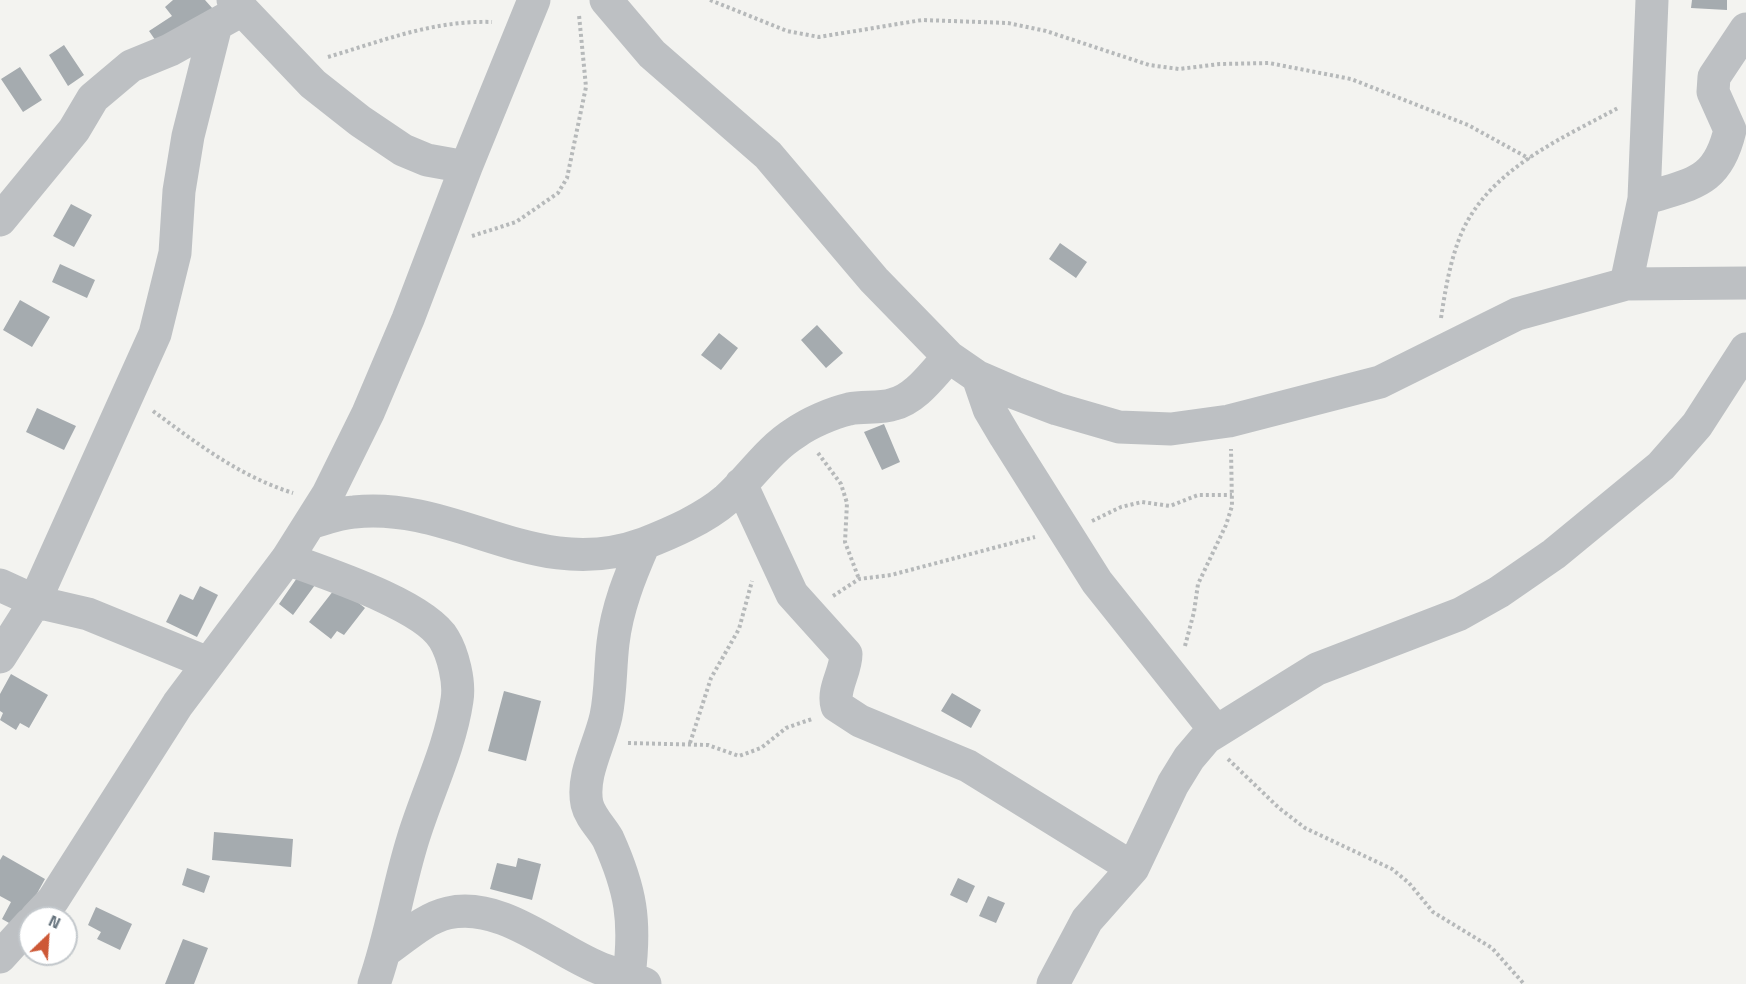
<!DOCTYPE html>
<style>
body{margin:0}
#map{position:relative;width:1746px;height:984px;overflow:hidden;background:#f3f3f0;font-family:"Titillium Web",sans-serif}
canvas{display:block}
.north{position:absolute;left:18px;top:906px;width:60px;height:60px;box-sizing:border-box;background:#fff;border:2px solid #c2c7cb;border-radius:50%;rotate:25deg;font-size:16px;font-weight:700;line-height:24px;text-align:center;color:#66737d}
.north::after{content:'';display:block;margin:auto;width:21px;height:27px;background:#cd5836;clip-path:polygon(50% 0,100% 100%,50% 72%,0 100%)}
</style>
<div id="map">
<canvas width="1746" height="984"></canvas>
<div class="north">N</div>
</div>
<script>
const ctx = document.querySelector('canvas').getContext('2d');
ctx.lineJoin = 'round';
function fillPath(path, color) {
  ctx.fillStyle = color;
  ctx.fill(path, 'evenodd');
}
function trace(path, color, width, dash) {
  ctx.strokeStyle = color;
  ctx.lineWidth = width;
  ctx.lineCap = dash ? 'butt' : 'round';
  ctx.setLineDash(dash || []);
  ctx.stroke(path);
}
fillPath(new Path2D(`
 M173,0H205L213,9L160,47L149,31L172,16L165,7Z
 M1692,0H1727V10L1691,8Z
 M64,45L84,75L68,86L49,55Z
 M20,67L42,100L23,112L1,79Z
 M71,204L92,215L74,247L53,236Z
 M1060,243L1087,262L1076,278L1049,259Z
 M60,264L95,280L87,298L52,282Z
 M20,300L50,317L32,347L3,330Z
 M817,325L843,353L826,368L801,340Z
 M719,333L738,348L721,370L701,355Z
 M37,408L76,426L64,450L26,432Z
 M884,424L900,462L882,470L864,432Z
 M299,575L315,585L293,615L279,604Z
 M200,586L218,595L197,637L166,622L180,594L193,600Z
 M337,586L365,608L344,635L337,631L331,639L309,622Z
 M11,674L48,695L29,728L20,723L16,730L0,720L3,713L0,711V694Z
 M504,691L541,701L526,761L488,751Z
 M952,693L981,710L971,728L941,711Z
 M214,832L293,839L291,867L212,860Z
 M3,855L45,879L18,928L2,919L11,902L0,896V860Z
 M518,858L541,864L532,900L490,889L497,863L516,867Z
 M187,868L210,876L204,893L182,885Z
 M958,878L975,886L967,903L950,895Z
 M988,896L1005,903L996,923L979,916Z
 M96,907L132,924L120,950L97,939L101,932L88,925Z
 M183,939L208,948L194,984H165Z`), '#a5abaf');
trace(new Path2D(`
 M710,0L787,31L819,37L922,20L1008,23L1046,31L1149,65L1179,69L1220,64L1269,63L1351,79L1468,125L1530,159
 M328,57C382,41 434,20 492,22
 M472,236L516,222L558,193L567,178L586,87L579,15
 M1441,318C1445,292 1449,267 1458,242C1483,172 1557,141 1618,108
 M153,411C198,444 239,476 293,493
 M818,453L841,484L847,503L845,542L859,579
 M1092,521L1121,507L1142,502L1170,506L1198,495H1232
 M833,596L859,579L891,575L1035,537
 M1185,646L1194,612L1198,584L1226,525L1232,506L1231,449
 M628,743L708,745L739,756L761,748L786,728L812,719
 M690,743L711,678L739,629L752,581
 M1228,759L1279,808L1305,828L1392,869L1409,883L1433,912L1492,948L1524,984`), '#b6b9ba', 4, [3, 3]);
trace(new Path2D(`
 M233,0L313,84L360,121L403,150L427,160L466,167
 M606,0L652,54L768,155L874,280L949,357L978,377L1015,393L1057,409L1119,427L1171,429L1229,421L1380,382L1517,314L1626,284L1746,283
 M1644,199C1691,183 1717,185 1730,130L1713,92L1714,77L1746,29
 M0,220L74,130L93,98L131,66L170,50L242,10
 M1626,284L1644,199L1652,0
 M978,377L989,409L1005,436L1097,582L1215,730
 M741,484L792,594L846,654C846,672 832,689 837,706L860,721L968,766L1133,868
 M310,523C324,519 339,513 354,512C457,501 536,583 643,544C671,533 704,519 727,499C751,477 768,450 795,433C809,423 832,413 849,409C864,406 880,409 894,404C917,398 933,373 949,357
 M287,559C325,573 424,605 444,639C453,654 460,682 457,700C450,748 427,793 413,839C398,887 391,936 374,984
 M0,585L35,601
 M33,605L155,334L175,253L179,191L188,136L216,25
 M0,657L33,605L45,604L88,614L208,663
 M36,918L53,900L178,704L287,559L328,494L368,413L408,319L466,167L534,0
 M385,951C404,938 425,918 448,913C500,901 552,948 597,967C613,974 630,977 645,984
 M0,957L30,924
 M629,976C636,921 631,890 608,839C602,828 590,817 587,804C581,775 600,744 606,716C611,692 610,668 613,643C617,608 630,576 644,544
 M1053,984L1087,920L1133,868L1173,784L1189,758L1206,738L1317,669L1460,614L1499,592L1554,554L1661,466L1697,425L1746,349`), '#bdc0c3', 33);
</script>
